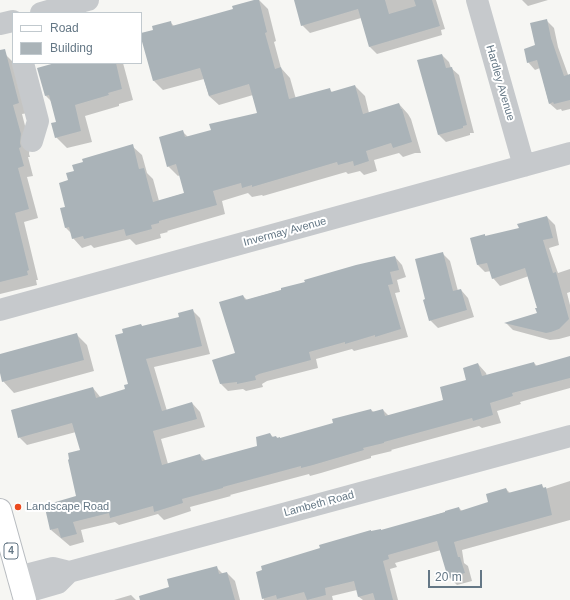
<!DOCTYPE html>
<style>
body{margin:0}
#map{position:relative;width:570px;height:600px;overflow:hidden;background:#f6f6f3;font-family:Helvetica,sans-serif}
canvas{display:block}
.legend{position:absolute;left:12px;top:12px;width:130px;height:52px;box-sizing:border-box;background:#fff;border:1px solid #c1c9ce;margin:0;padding:5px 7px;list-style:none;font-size:12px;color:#647785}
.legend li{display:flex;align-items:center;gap:8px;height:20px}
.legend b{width:20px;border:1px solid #c1c9ce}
.scale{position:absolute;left:428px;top:570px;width:54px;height:18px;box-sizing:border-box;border:2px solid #647785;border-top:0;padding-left:5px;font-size:12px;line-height:14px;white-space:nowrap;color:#647785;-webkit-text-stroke:3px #fff;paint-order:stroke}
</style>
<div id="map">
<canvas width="570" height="600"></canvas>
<ul class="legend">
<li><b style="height:5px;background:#fff"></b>Road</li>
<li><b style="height:11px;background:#aab3b8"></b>Building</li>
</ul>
<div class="scale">20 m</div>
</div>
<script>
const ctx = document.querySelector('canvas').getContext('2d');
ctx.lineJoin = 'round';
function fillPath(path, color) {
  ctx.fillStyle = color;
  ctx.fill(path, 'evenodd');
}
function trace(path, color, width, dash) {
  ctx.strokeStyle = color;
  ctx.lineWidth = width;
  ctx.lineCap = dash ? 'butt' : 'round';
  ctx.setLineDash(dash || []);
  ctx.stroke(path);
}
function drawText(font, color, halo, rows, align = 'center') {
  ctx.font = font + ' Helvetica,sans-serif';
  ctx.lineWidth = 4;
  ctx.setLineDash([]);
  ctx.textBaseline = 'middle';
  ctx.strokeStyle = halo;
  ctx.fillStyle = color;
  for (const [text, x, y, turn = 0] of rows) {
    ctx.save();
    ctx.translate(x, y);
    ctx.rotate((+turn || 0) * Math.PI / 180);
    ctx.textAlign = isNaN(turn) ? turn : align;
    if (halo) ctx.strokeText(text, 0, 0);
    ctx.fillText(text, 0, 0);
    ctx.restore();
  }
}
fillPath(new Path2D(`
 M259,0L268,9L276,41L274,42L281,68L290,78L296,99L330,90L333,93L355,86L365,96L369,113L399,104L408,114L411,119L421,153H415L403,157L399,153L374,160L377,171L364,175L360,171L348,174L346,172L263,196L262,195L252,197L248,193L222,201L225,214L167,231L168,232L160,234L161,238L136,245L130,239L94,248L91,245L82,248L73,238L72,234L66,228L69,181L75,172L132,146L142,155L147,173L153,179L159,201L185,193L180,175L178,176L168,166L183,132L188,137L212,131L258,114L253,95L219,105L209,96L204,79L163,90L154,81L155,31L170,22L174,26L234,10Z
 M295,0H436L445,29L441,30L442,35L377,54L370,47L361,18L310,33L302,25Z
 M522,0H548L528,6Z
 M546,20L554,28L558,47L570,80V109L562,111L561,109L557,110L549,103L540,68L535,70L528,62Z
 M6,55L13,62L28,113L22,114L30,145L29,154L30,157H28L33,176L27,177L38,218L24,222L38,280H36L37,285L0,294V57Z
 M442,55L449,62L451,68L459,75L474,133H470V135L446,142L439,135Z
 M59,63H123L133,100L119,104V106L85,116L92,142L67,148L56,137L57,122L52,102L46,96Z
 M547,217L555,225L559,245L549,248L558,273L570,269V292L567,293L570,305V336L559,339L550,340L513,330L506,323L538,314L539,308L529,276L500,286L493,278L491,271L485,272L478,265L472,238L485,235L486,237L520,229Z
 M442,253L450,261L458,291L461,290L468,298L474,317L438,328L430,320Z
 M395,257L402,265L406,277L397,280L400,292L395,293L408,337L354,351L352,349L316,359L318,368L267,381L262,384L263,387L246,391L243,389L228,391L221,384L236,354L243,296L247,300Z
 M192,310L200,318L210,354L154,367L167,411L192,403L200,412L205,427L161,439L168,464L200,455L206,461L258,447L270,434L273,437H276L280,439L335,424L371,410L374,412L383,410L389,416L445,401L467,381L478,364L486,373L487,376L534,363L537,366L570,357V388L520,402L521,404L497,411L501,423L482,428L479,426L391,450L392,451L371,456V458L321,473L310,476L309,474L230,495L231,496L190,507L191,511L164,520L158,514L119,525L115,522L81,530L84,542L70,546L51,530L78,497L81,450L76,432L27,445L19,437L93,388L101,398L126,390L129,385L124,334L141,325L143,327L180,318Z
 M76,334L87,345L94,371L14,393L3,381L0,369V355Z
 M570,481V520L462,550L464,563L468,566L472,581L457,585L449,577L441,550L395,563L397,567L390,569L398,600H363L359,597L357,590L332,596L333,600H264L257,573L382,531L459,508L462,511L490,503L506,489L511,494L541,485L545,489Z
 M216,567L223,574L227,573L235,581L240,600H166Z
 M131,595L136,600H114Z`), '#0003');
fillPath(new Path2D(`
 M254,0H259L267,32L265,33L275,69L281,67L289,99L330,88L331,92L355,85L363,114L399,103L401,109H402L412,142L393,148L391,143L366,151L369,161L354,166L353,161L338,165L337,162L252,187V185L242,188L241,183L213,191L217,205L159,221V223L151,225L152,229L126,236L124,229L84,239L83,236L72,239L69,227L65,228L60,208L65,207L59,183L68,180L66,173L74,171L72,165L83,162L82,159L133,144L139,169L144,168L153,202L184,193L176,164L167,167L159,137L183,130L185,137L211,130L209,124L257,113L249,84L209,96L200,68L153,81L141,38V33L153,30L152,26L171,21L172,26L233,9L232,6Z
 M294,0H385L389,14L416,6L414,0H432L440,26L369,47L358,9L301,26Z
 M547,19L551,38L564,76L570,74V100L554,104L553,102L549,104L537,60L527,63L524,49L535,45L530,23Z
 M5,49L19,103L13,105L21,134L20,143L21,147L19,148L24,166L18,168L29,209L15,213L29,270L27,271L28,275L0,282V50Z
 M442,54L446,68L452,67L467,125L463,126V128L438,135L417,60Z
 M55,63H116L122,89L108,93L109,95L75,105L81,131L55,138L51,123L56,122L49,95L45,96L37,68Z
 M547,216L553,238L543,240L553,273L556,272L569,319L559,329L551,332L546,333L504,323L537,313L535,308H537L525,268L492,279L487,263L477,265L470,238L485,234V236L519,228L517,224Z
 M443,252L453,291L461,289L467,310L429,321L423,300L425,299L415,259Z
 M395,256L399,270L390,272L393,284L388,285L401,329L375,337V335L345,344V342L309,352L311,360L259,374L255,376L256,380L237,384V382L220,384L212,360L235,353L219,302L243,295L245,300L281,290V288L305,282L304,280L356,265Z
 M193,309L202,346L146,359L162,411L192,402L197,419L153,431L162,465L200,454L202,461L257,446L256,437L270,433L272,437L276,436L277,438L280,437V438L333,423L332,419L371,409L372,412L383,409L385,416L443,400L440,387L466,380L463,368L478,363L482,376L534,362L535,366L570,356V378L512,393L513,396L490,403L493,415L473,421L472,418L384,442V443L363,448L364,450L313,465L301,468V466L223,487V488L182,499L183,503L154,512L153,506L110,518L109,513L73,522L77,534L61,538L58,528L50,530L45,508L53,506L52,503L76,496L68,460L69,459L68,453L80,450L72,423L18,438L11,410L93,387L96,398L125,389L124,385L128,384L115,335L123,333L122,329L141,324L142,326L179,317L178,313Z
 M77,333L84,360L2,382L0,373V354Z
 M542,484L543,488L546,487L552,515L454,542L458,557H460L465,573L448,578L437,541L388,555L389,559L383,561L393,600H375L373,593L358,597L354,581L325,588L326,595L307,600L304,592L277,599L276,595L262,599L256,572L262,570L261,566L320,548L319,545L371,530V531L381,529V530L445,512V511L459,507L460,511L488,502L486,494L506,488L508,493Z
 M217,566L219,574L227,572L235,600H140L139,596L169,587L167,579Z`), '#aab3b8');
const major = new Path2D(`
 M0,510L25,600`);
trace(major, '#b8bcc0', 24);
trace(new Path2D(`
 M477,0L524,166
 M41,13L88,0
 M0,24L13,21
 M23,63L38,121L32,141
 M0,310L570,153
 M18,577L53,568L69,572L570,436
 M23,593L58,583L69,572`), '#c6c9cc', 22);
trace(major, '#fff', 22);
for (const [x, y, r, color] of [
 [18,507,4,"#eb4a1e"]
]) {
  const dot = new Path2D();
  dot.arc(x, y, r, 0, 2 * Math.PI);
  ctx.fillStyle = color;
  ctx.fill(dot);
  trace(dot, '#fff', 1.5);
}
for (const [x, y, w] of [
 [11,551,14]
]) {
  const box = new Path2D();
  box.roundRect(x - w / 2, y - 8, w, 16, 3);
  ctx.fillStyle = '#fff';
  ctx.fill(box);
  trace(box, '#647785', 1);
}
drawText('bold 10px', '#647785', null, [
 ["4",11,551]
]);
drawText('11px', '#647785', '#fff', [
 ["Hardley Avenue",500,83,74],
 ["Invermay Avenue",285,232,-15],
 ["Lambeth Road",319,504,-15]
]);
drawText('11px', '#647785', '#fff', [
 ["Landscape Road",26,507]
], 'left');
</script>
